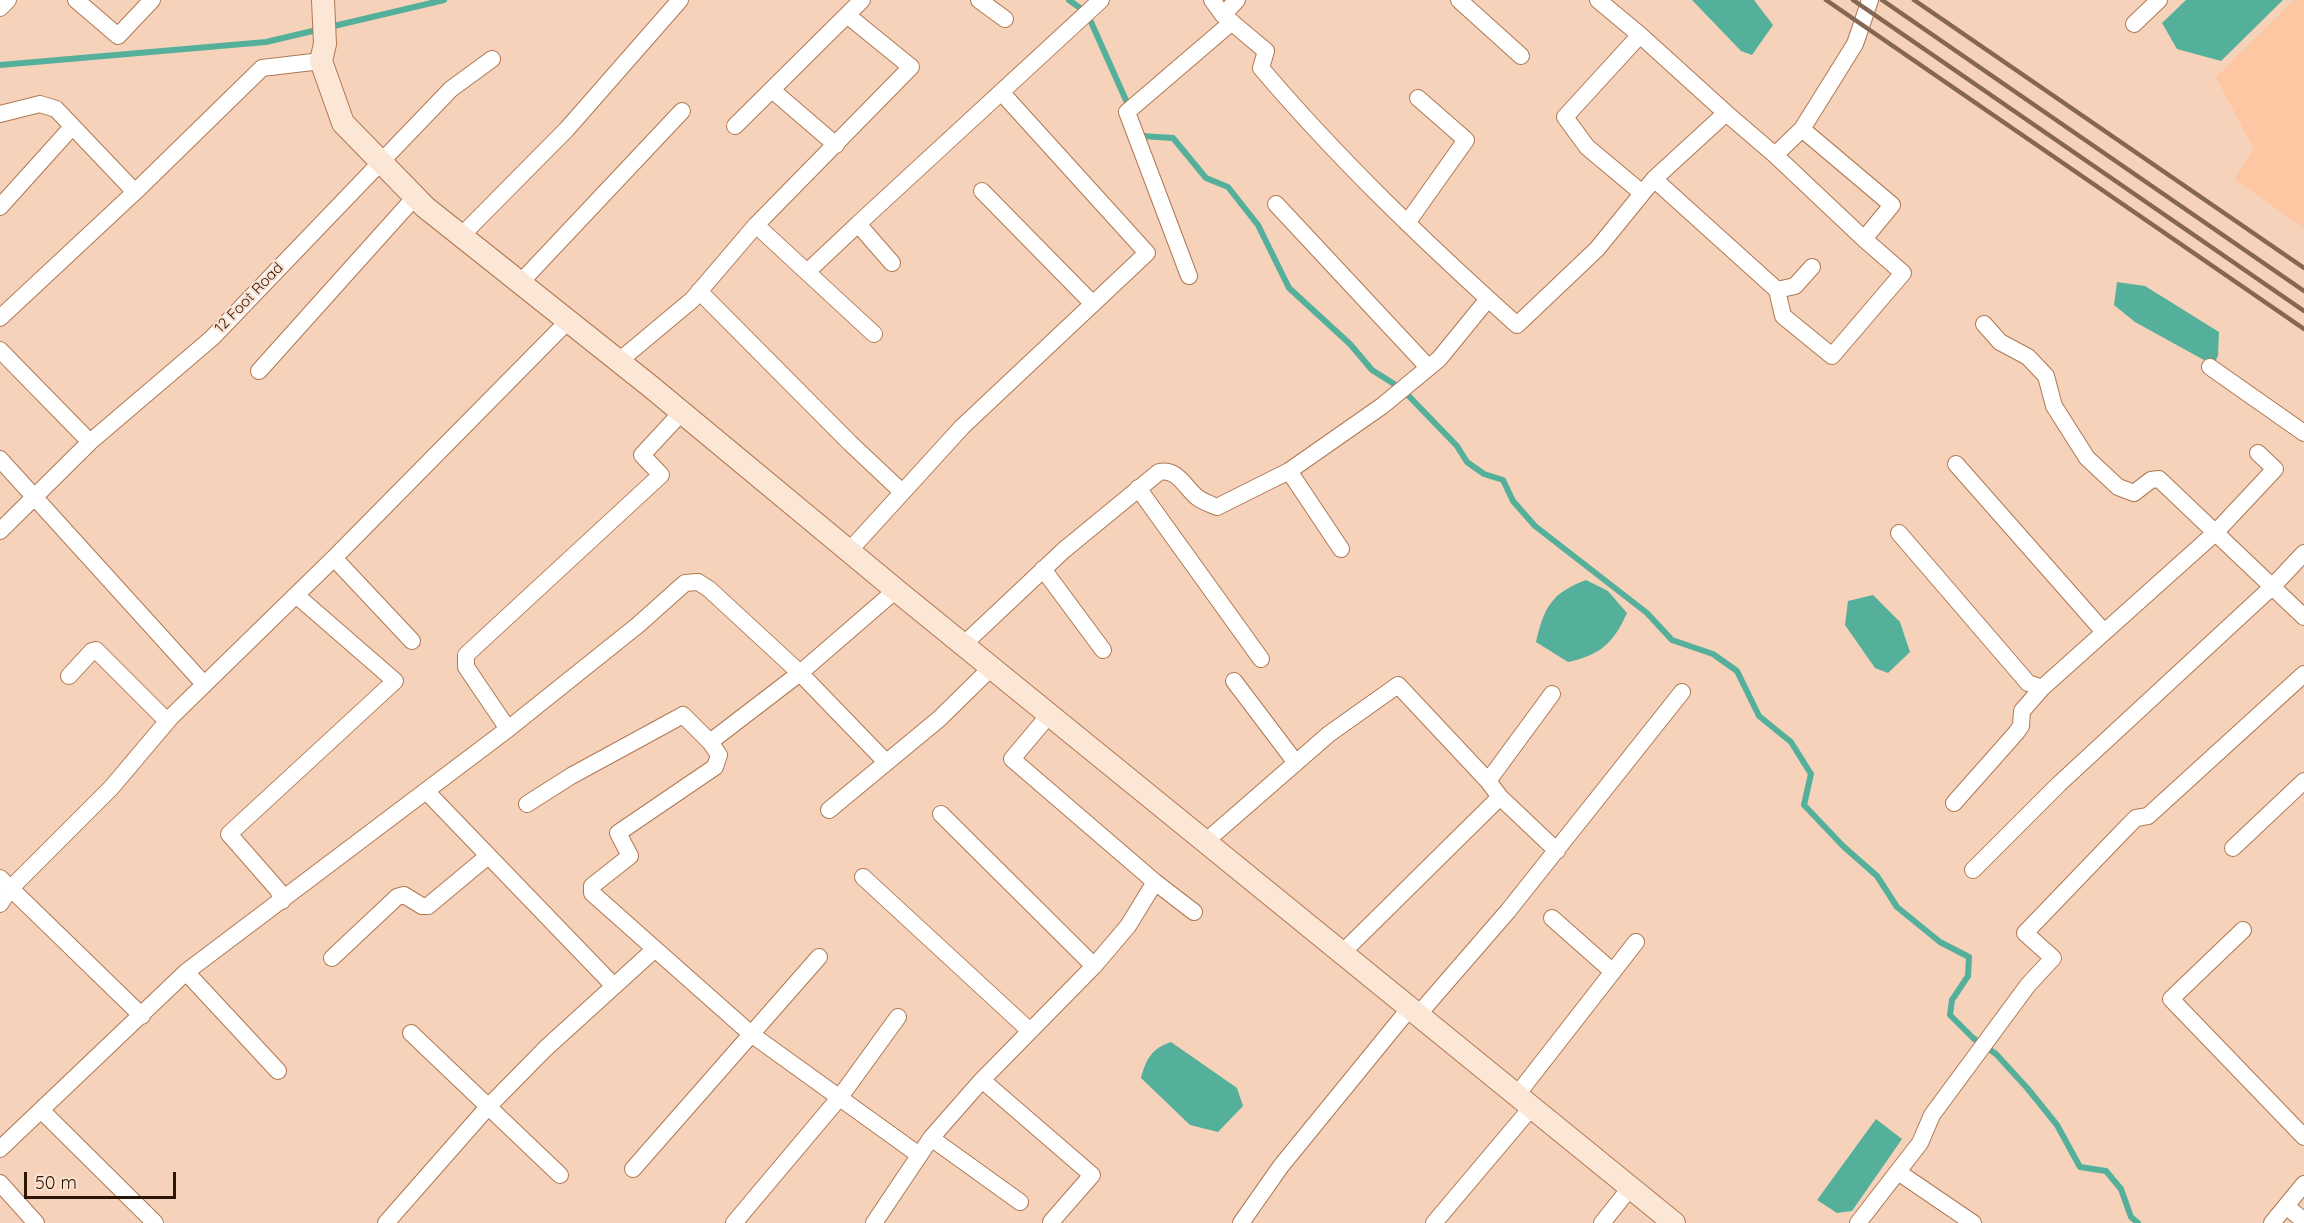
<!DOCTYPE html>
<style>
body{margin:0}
#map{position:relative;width:2304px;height:1223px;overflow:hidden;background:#f7d2ba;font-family:Quicksand,sans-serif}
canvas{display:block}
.scale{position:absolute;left:24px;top:1172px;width:152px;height:27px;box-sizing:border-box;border:3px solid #2c1606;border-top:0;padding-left:8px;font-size:18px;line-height:21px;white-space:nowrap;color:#2c1606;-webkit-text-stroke:4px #fbe2d2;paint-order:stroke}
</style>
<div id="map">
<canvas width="2304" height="1223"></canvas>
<div class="scale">50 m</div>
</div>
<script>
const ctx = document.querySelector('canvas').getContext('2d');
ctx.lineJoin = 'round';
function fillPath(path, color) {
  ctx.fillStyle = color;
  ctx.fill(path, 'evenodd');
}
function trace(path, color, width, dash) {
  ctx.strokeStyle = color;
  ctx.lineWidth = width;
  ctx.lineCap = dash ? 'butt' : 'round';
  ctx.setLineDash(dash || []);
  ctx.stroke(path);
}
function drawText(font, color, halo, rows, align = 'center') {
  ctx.font = font + ' Quicksand,sans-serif';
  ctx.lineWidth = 4.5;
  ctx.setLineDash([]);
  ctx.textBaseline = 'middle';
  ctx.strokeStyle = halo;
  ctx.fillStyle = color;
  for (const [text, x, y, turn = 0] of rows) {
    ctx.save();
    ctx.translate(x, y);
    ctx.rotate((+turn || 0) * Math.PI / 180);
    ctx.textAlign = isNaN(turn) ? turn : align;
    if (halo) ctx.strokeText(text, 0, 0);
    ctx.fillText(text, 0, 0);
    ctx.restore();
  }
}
fillPath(new Path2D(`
 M2294,0H2304V228L2234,179L2254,150L2216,77Z`), '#fcc7a2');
fillPath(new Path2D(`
 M1692,0H1754L1773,25L1752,55L1741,51Z
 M2186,0H2283L2221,61L2177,49L2162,23Z
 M2117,282L2145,286L2219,332L2218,356L2213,365L2135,322L2114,305Z
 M1586,580L1608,591L1627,613C1613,644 1600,655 1568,662L1536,642C1544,608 1551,593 1586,580Z
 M1873,595L1900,622L1910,652L1888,673L1875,668L1845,625L1848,601Z
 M1171,1042L1237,1088L1243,1106L1218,1132L1190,1125L1141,1078C1146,1059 1152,1048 1171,1042Z
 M1876,1119L1902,1139L1852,1211L1837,1213L1817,1200Z`), '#54b09a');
trace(new Path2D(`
 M1069,0L1087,13L1129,107
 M0,65L266,42L444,0
 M1141,133L1142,136L1173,138L1206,178L1228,187L1258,225L1289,288L1350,344L1372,370L1402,389L1457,446L1467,462L1484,474L1503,480L1513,501L1535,526L1647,613L1672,640L1713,654L1737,671L1759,716L1791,742L1811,774L1804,805L1843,846L1877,876L1897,907L1940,942L1969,957L1968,976L1952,1000L1950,1015L1973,1038L1996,1054L2028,1089L2057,1125L2080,1167L2106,1171L2121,1189L2131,1217L2138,1223`), '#54b09a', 6);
const street = new Path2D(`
 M76,0L118,36L152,0
 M979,0L1005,19
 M1212,0L1223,15L1266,51L1261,68C1339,160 1427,244 1517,325L1597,249L1654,179L1726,113L1775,155L1864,239
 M1459,0L1521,56
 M1598,0L1640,35L1565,117L1587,147L1642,193
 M0,8L8,0
 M1223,15L1237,0
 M2134,24L2159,0
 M1640,35L1726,113
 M772,90L836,145
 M0,114L40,104L56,109L135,192
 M735,126L862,0
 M1775,155L1802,129L1855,44L1870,0
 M1654,179L1777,290L1783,316L1832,356L1903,273L1864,239L1892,205L1802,129
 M982,191L1093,304
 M1276,204L1428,367
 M0,207L72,127
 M1407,223L1466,140L1418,98
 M756,225L874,334
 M461,236L567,129L680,0
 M892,263L858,224L1101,0
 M807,272L858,224
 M1189,276L1127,112L1232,22
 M520,283L682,111
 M1777,290L1795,286L1812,267
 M699,291L850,443L902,492
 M0,318L135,192L262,68L321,61
 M1984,324L2000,342L2028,357L2046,376L2054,406L2087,458L2118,487L2134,493L2151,480L2159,479L2304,617
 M0,350L90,442
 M619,361L692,300L756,225L911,67L847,15
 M2210,367L2304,433
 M259,371L415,197
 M0,459L204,684
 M1956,464L2104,632
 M1289,471L1341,549
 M1138,488L1261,659
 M0,531L90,442L212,338L451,89L492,59
 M1899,533L2028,683L2042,688L2215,533L2275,469L2258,453
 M849,551L962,427L1147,253L1002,93
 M334,558L412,641
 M1043,569L1103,650
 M963,645L1064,550L1159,472C1178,468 1185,488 1198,498C1204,502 1210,504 1217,507L1289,471L1382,406L1439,359L1488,299
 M69,676L92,651L96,650L167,721
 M1234,681L1296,763
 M1049,715L1012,759L1155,882L1194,912
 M508,729L466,667V655L661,475L642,455L682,412
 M426,791L614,986
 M1500,797L1557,851
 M1954,803L2016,733L2021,726L2022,711L2042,688
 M527,804L571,776L683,715L710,742
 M829,810L939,719L991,668
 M941,814L1094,966
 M1205,842L1329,734L1398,685L1488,781
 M2233,848L2304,781
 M1973,870L2059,784L2272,587L2304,553
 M863,877L1030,1031
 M0,878L142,1016
 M282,901L278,890L229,834L395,681L296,595
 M0,904L11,888L111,788L171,717L334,558L568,321
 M1552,918L1613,972
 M2243,930L2171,999L2304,1137
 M655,949L592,893V886L630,856L618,833L715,767L719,755L710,742L800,673L896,590
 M1341,954L1500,797L1488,781L1552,694
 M332,958L397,897L404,895L422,906H428L488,856
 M186,972L278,1071
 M1417,1016L1508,911L1682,692
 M411,1033L560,1175
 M982,1080L1092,1175L1051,1222
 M1516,1096L1636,942
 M41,1110L155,1223
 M931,1138L1020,1202
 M0,1149L186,972L508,729L638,625L685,583L698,582L709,589L800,673L885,761
 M633,1169L819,957
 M1898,1172L1973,1223
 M0,1183L36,1223
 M2286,1206L2304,1221
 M386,1223L487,1108L546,1048L655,949L751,1034L919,1155
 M734,1223L840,1097L898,1017
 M874,1223L931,1138L982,1080L1094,966L1128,926L1155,882
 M1241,1223L1281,1166L1409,1009
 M1434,1223L1531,1108
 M1602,1223L1630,1188
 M1858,1223L1920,1143L1932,1115L2028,985L2053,958L2025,933L2125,829L2136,818L2148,816L2304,674
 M2272,1223L2304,1184`);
const secondary = new Path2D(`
 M323,0L325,44L321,61L343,123L425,207L650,386L896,590L1674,1223`);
trace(street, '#af7851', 18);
trace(secondary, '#af7851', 24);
trace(street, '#fff', 16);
trace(secondary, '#fce6d6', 22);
trace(new Path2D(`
 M1826,0L2304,329
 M1853,0L2304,311
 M1882,0L2304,291
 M1914,0L2304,268`), '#836753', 4.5);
drawText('15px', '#2c1606', '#fbe2d2', [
 ["12 Foot Road",249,298,-46]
]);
</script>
